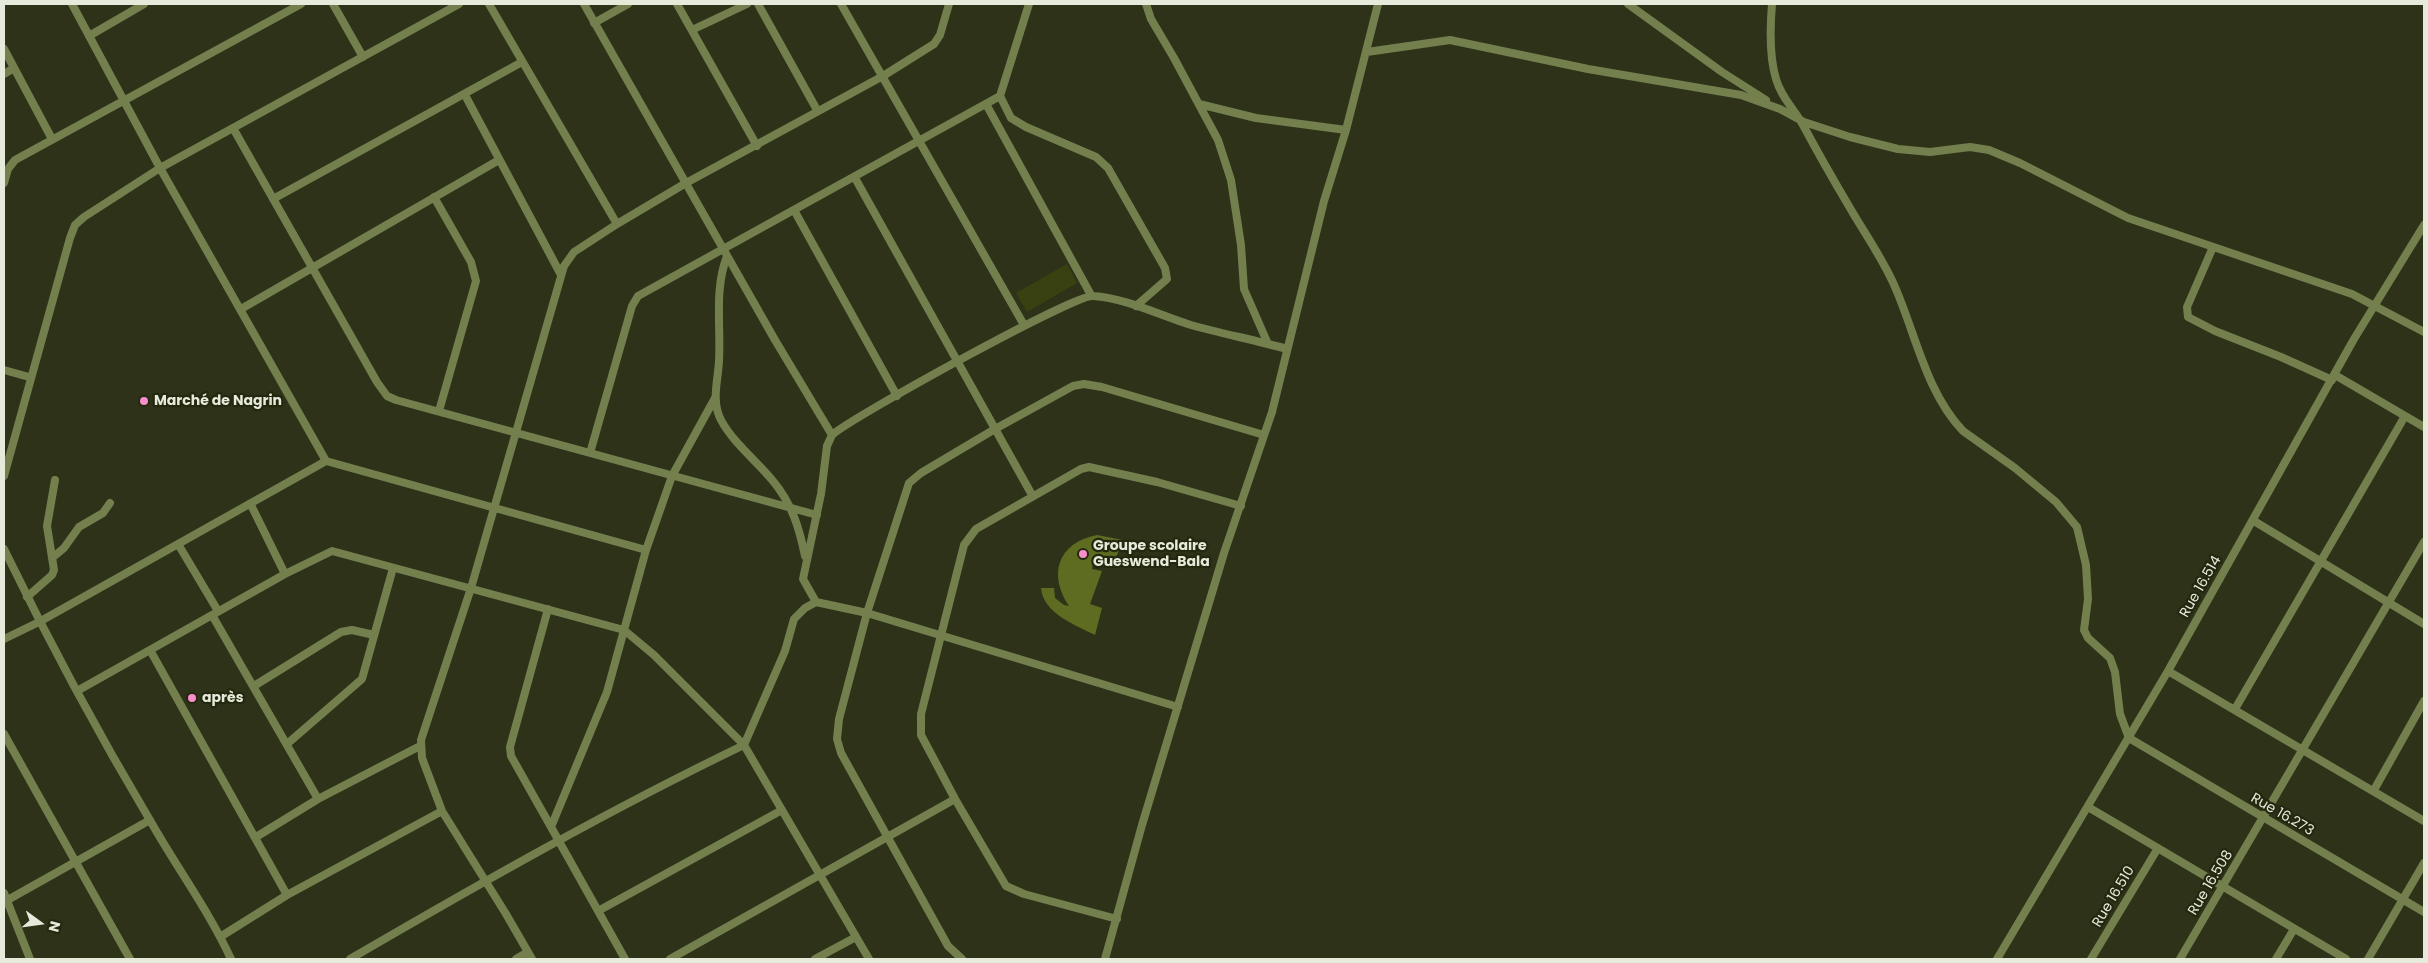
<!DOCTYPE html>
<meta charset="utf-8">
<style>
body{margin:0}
#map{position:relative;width:2428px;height:963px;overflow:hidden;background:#2d3219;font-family:Poppins,sans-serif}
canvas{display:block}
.frame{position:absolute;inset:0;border:5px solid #e5eada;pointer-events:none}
.north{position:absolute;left:15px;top:898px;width:50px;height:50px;-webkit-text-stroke:4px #23280f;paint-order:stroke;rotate:104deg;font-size:14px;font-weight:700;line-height:20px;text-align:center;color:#e5eada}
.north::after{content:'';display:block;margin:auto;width:18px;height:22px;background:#e5eada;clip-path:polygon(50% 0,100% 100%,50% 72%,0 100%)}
</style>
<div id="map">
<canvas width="2428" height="963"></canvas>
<div class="frame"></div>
<div class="north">N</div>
</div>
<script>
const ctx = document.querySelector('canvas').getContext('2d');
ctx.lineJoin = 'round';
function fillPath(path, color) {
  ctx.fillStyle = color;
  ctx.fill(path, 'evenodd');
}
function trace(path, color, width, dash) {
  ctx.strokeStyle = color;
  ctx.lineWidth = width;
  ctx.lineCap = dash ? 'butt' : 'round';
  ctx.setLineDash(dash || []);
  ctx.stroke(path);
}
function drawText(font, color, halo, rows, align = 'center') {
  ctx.font = font + ' Poppins,sans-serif';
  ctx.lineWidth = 4.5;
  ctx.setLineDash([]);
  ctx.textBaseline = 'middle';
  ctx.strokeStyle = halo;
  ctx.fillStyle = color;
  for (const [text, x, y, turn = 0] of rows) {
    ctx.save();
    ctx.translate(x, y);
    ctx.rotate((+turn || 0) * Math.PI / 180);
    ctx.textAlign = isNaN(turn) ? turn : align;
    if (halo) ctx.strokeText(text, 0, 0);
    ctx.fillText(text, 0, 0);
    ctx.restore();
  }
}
fillPath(new Path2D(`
 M1067,264L1077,283L1027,312L1016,293Z`), '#38410f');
fillPath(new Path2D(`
 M1097,535L1123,540L1117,555L1107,564L1093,563L1092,569L1102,571L1090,604L1102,608L1095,635C1075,625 1043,613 1041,588H1054L1055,598L1064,605L1069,606C1048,575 1057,543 1097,535Z`), '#5e6c22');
trace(new Path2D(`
 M72,4L160,168L326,461L646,550
 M333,4L363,57
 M489,4L617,224
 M584,4L775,340L832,435
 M677,4L757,146
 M758,4L817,110
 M841,4L1024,325
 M1029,4L1000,96L1011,118L1026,127L1096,157L1108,168L1165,268L1167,279L1136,306
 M1146,4L1151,19L1174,58L1218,140L1231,180L1241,245L1244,289L1268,344
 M1628,4L1722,72L1766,100
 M1772,4C1770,28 1769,56 1776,79C1781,97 1794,109 1803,125C1818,153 1834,181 1850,208C1865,234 1883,259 1895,287C1916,335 1926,392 1963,431L2015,468L2056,502L2077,527L2086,565L2088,599L2084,630L2088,638L2110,658L2115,672L2120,714L2129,738L2424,912
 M594,23L628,4
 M692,30L747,4
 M89,36L144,4
 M4,49L52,139
 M1367,52L1450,40L1588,69L1741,95L1780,109L1804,122L1850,137L1898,149L1930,152L1970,147L1989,150L2020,163L2128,218L2352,294L2424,332
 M4,74L14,68
 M465,95L560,273
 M986,104L1091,295
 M1199,104L1256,118L1346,130
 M233,128L377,382L387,396L396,400L817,515
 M855,178L1032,495
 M4,183L8,169L15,160L301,4
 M434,197L471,262L476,281L439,411
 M273,199L522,62
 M794,210L897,396
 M2213,247L2187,307L2188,317L2215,331L2281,357L2332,380
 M727,256C714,290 721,325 719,361C718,381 711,401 721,420C734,444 756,460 773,481C792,504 799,527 805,556
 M241,309L499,160
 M4,370L29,377
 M2335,375L2424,427
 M590,453L632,306L638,296L1000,96
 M4,476L70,238L75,225L84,217L160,168L459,4
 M251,505L285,574
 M2254,521L2424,624
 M178,544L218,611
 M4,549C49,642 98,733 151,822C177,868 209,911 231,959
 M52,558L64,548L79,527L103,513L110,503
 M27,597L52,575L54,570L47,526L55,480
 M816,602L803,579L821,494L827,446L832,435C852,417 1075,294 1093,296C1126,298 1159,315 1191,325C1223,334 1255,340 1287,349
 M548,609L510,747L511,756L551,827
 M212,615L318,799
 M4,639L39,622L326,461
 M150,650L287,895
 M2168,671L2424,821
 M254,686L341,632L352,630L374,635
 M77,691L285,574L332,551L624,630L654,655L744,745L869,959
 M2235,709L2405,416
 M4,734L130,959
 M287,744L362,679L393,568
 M2374,790L2424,701
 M2088,807L2346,959
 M256,837L318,799L420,746
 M4,893L30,959
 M4,902L150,820
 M598,911L782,810
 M1117,919L1024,894L1006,886L955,799L921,735V714L964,545L976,529L1081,469L1089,467L1157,482L1241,506
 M220,937L287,895L442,811
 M350,959C479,884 609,810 744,745L785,651L794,619L805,608L816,602L867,613L1178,707
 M516,959L528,952
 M532,959L506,914L442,811L422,758L421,740L471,588L564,266L574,252L617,224L686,183L883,76L934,44L940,35L949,4
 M625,959L551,827L607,692L646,550L672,476L715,398
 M670,959L955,799
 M815,959L856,937
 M962,959L948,946L841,753L837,739L839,719L867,613L909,483L921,473L995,429L1073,386L1084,384L1102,387L1264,435
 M1105,959L1142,825L1224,553L1272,412L1324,201L1346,130L1378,4
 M1997,959L2168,671L2354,339L2424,225
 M2091,959L2158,848
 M2180,959L2424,542
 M2276,959L2294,929
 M2368,959L2424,863`), '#747f4e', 8);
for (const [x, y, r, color] of [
 [144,401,5,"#f98fca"],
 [1083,554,5,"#f98fca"],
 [192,698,5,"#f98fca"]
]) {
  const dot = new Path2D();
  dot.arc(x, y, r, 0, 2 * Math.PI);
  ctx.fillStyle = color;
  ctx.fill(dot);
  trace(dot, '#23280f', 2);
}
drawText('bold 14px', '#e5eada', '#23280f', [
 ["Marché de Nagrin",154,401],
 ["Groupe scolaire",1093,546],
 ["Gueswend-Bala",1093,562],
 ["après",202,698]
], 'left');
drawText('14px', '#e5eada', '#23280f', [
 ["Rue 16.514",2201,587,-60],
 ["Rue 16.273",2282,815,30],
 ["Rue 16.508",2211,883,-59],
 ["Rue 16.510",2114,897,-59]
]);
</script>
